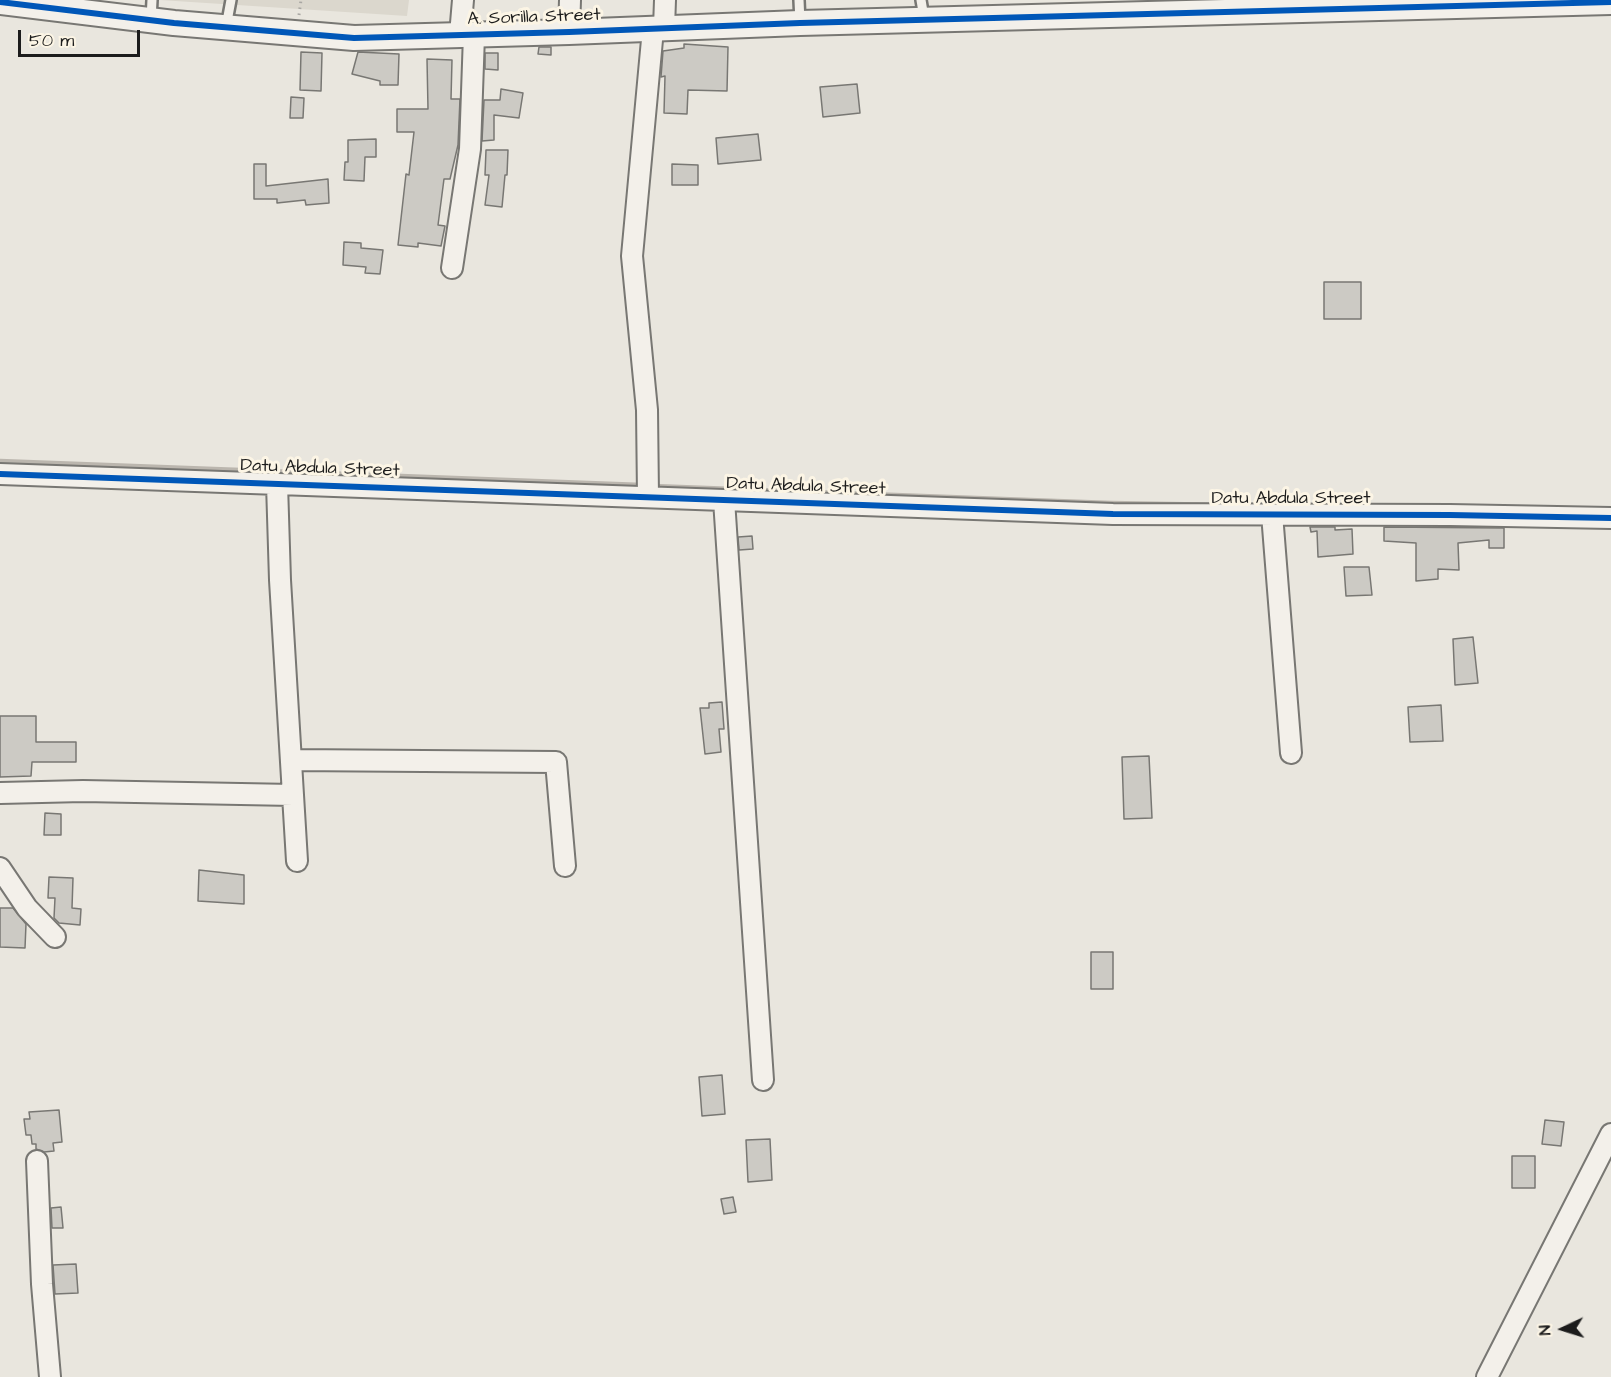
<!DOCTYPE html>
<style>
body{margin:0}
#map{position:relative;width:1611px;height:1377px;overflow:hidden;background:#e9e6de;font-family:"Architects Daughter",sans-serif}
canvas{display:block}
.north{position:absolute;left:1533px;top:1299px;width:60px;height:60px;-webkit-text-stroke:4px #fcf5e5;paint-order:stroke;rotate:266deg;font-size:16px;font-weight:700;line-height:24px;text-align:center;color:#1c1c1c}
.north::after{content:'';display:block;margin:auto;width:21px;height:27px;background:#1c1c1c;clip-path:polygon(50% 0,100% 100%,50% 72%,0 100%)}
.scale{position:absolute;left:18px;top:30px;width:122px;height:27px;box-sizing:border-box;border:3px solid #1c1c1c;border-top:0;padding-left:8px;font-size:18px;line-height:21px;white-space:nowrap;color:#1c1c1c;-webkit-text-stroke:4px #fcf5e5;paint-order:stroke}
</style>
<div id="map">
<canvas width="1611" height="1377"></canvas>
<div class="north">N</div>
<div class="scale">50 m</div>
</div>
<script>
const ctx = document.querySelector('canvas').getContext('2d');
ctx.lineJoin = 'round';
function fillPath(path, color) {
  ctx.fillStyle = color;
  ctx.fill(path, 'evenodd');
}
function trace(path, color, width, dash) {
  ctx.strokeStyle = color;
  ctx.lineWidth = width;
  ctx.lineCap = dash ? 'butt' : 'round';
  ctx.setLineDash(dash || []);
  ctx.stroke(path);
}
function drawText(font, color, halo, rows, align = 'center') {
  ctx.font = font + ' "Architects Daughter",sans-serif';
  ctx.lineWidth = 6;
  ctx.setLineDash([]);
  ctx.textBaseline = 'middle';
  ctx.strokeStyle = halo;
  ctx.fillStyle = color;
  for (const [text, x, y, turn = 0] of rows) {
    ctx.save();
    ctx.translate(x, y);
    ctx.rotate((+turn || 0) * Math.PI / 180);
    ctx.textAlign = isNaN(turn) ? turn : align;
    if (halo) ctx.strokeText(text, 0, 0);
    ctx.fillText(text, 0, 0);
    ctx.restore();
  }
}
fillPath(new Path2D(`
 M160,0H409L407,16Z`), '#dbd7cd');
trace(new Path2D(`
 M0,461L642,485
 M653,486L1111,503L1229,505`), '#bbb6ae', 4.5);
const building = new Path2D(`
 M684,44L728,47L727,91L688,90L687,114L664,113L665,76L661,77L663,51L684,48Z
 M539,47H551V55L538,54Z
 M301,52L322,53L321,91L300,90Z
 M358,52L399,54L398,85H380V81L352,74Z
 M485,53H498V70L485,69Z
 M427,59L452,60L451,99H460L458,145L450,179H444L438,225L445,226L441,246L418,243V247L398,245L406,174L409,175L414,132H397V109H428Z
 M857,84L860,113L823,117L820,87Z
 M501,89L523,93L519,118L494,115V140L482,141L484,100H500Z
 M291,97L304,98L303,118H290Z
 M758,134L761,160L718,164L716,138Z
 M376,139V157H365L364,181L344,180L345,162H348V140Z
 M486,150H508L507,175H505L502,207L485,205L489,175H485Z
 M254,164H266V186L328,179L329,203L306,205L305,200L277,203V199H254Z
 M672,164L698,165V185H672Z
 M344,242L361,243V248L383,250L380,274L365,273L366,267L343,265Z
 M1324,282H1361V319H1324Z
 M1310,527H1335V530L1352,529L1353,554L1318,557L1317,531L1311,532Z
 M1384,527L1504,528V548H1489V540L1458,543L1459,570L1438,569V579L1416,581V543L1384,541Z
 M752,536L753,549L739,550L738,537Z
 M1344,567H1369L1372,595L1346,596Z
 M1473,637L1478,683L1455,685L1453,639Z
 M722,702L724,729H719L721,752L705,754L700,708H709V703Z
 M1441,705L1443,741L1410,742L1408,707Z
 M0,716H36V742H76V762H32L31,776L0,777Z
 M1149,756L1152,818L1124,819L1122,757Z
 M45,813L61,814V835H44Z
 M199,870L244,875V904L198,901Z
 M49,877L73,878L72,908L81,909L80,925L59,923L54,918L55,898H48Z
 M0,908H13L26,924L25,948L0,947Z
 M1091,952H1113V989H1091Z
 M722,1075L725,1114L702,1116L699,1077Z
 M59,1110L62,1142L53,1143L54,1151L44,1152L36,1149V1144H32L31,1135H26L24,1119H30L29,1112Z
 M1545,1120L1564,1122L1561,1146L1542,1144Z
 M770,1139L772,1180L748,1182L746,1140Z
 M1512,1156H1535V1188H1512Z
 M733,1197L736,1212L724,1214L721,1199Z
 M61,1207L63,1228H52L51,1208Z
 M76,1264L78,1293L55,1294L53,1265Z`);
fillPath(building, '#cccac4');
trace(building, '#787773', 1.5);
const service = new Path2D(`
 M799,0L800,23
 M921,0L924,18
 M151,20L152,0
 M226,27L231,0`);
const minor = new Path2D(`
 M664,28L665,0
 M569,32L570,0
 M460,35L463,0
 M452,268L470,149L474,35
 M0,474L1113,514L1450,515L1611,518
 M648,496L647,410L632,256L653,29
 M724,500L763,1080
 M1272,514L1291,753
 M292,760L556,762L565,866
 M0,793L83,791L293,795L280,580L277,484
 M293,795L297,861
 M0,868L27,908L55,937
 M37,1161L42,1284L50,1377
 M1487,1377L1611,1134`);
const tertiary = new Path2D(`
 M0,2L174,23L354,38L569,32L800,23L1611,2`);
trace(service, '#787773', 14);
trace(minor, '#787773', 24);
trace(tertiary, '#787773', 28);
trace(new Path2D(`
 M299,15L301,0`), '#a9a7a3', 3, [1.5, 4.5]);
trace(service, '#f3f0ea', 9);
trace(minor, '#f3f0ea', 20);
trace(tertiary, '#f3f0ea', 24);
trace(new Path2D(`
 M0,2L174,23L354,38L569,32L800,23L1611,2
 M0,474L1113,514L1450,515L1611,518`), '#0057b8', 6);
drawText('18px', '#1c1c1c', '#fcf5e5', [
 ["A. Sorilla Street",534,18,-2],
 ["Datu Abdula Street",320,469,2],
 ["Datu Abdula Street",806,487,2],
 ["Datu Abdula Street",1291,499]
]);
</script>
